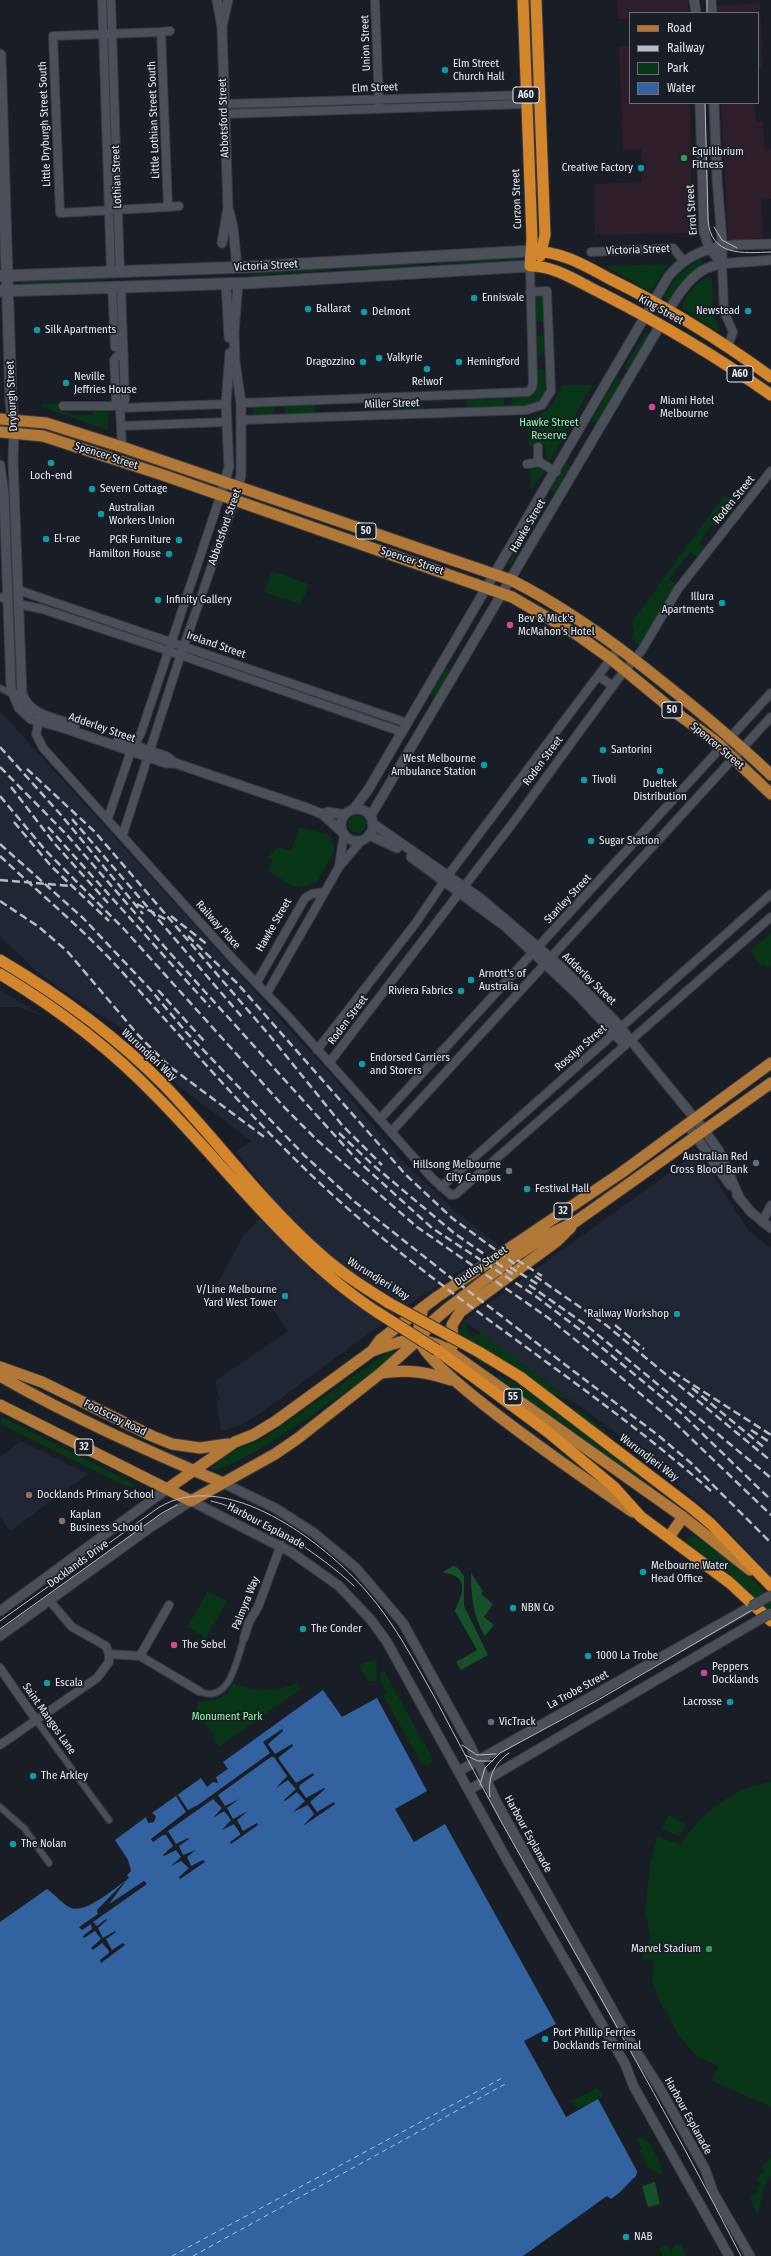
<!DOCTYPE html>
<style>
body{margin:0}
#map{position:relative;width:771px;height:2256px;overflow:hidden;background:#191d25;font-family:"Fira Sans Condensed",sans-serif}
canvas{display:block}
.legend{position:absolute;left:629px;top:12px;width:130px;height:92px;box-sizing:border-box;background:#191d25;border:1px solid #6c6f76;margin:0;padding:5px 7px;list-style:none;font-size:12px;color:#e8eaf0}
.legend li{display:flex;align-items:center;gap:8px;height:20px}
.legend b{width:20px;border:1px solid #6c6f76}
</style>
<div id="map">
<canvas width="771" height="2256"></canvas>
<ul class="legend">
<li><b style="height:5px;background:#b27837"></b>Road</li>
<li><b style="height:5px;background:#b9bbc1"></b>Railway</li>
<li><b style="height:11px;background:#073516"></b>Park</li>
<li><b style="height:11px;background:#3262a0"></b>Water</li>
</ul>
</div>
<script>
const ctx = document.querySelector('canvas').getContext('2d');
ctx.lineJoin = 'round';
function fillPath(path, color) {
  ctx.fillStyle = color;
  ctx.fill(path, 'evenodd');
}
function trace(path, color, width, dash) {
  ctx.strokeStyle = color;
  ctx.lineWidth = width;
  ctx.lineCap = dash ? 'butt' : 'round';
  ctx.setLineDash(dash || []);
  ctx.stroke(path);
}
function drawText(font, color, halo, rows, align = 'center') {
  ctx.font = font + ' "Fira Sans Condensed",sans-serif';
  ctx.lineWidth = 3.5;
  ctx.setLineDash([]);
  ctx.textBaseline = 'middle';
  ctx.strokeStyle = halo;
  ctx.fillStyle = color;
  for (const [text, x, y, turn = 0] of rows) {
    ctx.save();
    ctx.translate(x, y);
    ctx.rotate((+turn || 0) * Math.PI / 180);
    ctx.textAlign = isNaN(turn) ? turn : align;
    if (halo) ctx.strokeText(text, 0, 0);
    ctx.fillText(text, 0, 0);
    ctx.restore();
  }
}
fillPath(new Path2D(`
 M617,0H688V13H630V19H618Z
 M760,3L763,67L758,68V13H717V6Z
 M619,47H630V103H690L692,231L690,233L595,235L594,184L642,182L641,149L623,150Z
 M721,103H755L756,122H763L765,149H771V199L761,200L763,238L728,240Z`), '#2d1e29');
fillPath(new Path2D(`
 M0,711L333,1077L399,1157L454,1210L499,1245L406,1306L262,1412L243,1424L229,1429L221,1431L216,1401L220,1400L215,1381L288,1331L260,1291L215,1288L243,1236L275,1202L236,1152L251,1141L181,1088L120,1027L91,1010L37,972L0,936Z
 M0,990L47,1018L19,1007H0Z
 M698,1152L749,1231L771,1248V1577L711,1513L611,1429L464,1321Z
 M21,1441L88,1474L10,1531L0,1517V1457Z`), '#212634');
fillPath(new Path2D(`
 M517,256V260L436,265V261Z
 M700,259L703,265L683,280L669,301L663,297L678,275Z
 M419,262V266L345,270V266Z
 M668,264L652,290L649,291L605,266Z
 M329,267V271L259,275H251V272Z
 M103,277V281L22,284V280Z
 M708,277L712,278L713,311L720,333L683,309C683,296 697,283 708,277Z
 M534,297H544L545,321H535Z
 M646,332L650,334L628,371L624,368Z
 M545,335L546,355H536V336Z
 M537,370H546C548,400 542,405 512,407V397L530,396L536,391Z
 M617,377L622,380L596,424L591,421Z
 M562,385H592L550,461L546,460L545,445L529,446L528,421C546,413 556,404 562,385Z
 M504,398V407L467,409V399Z
 M423,401L424,410L390,411L389,402Z
 M62,403V411L72,415H92L94,411L108,412V428L107,430L42,407V404Z
 M315,404L316,414L285,415L284,406Z
 M274,406V415L253,416L252,407Z
 M566,463L571,466L555,493L550,490Z
 M530,465H538L546,469L531,490Z
 M725,494L735,510L728,518L721,513L699,543L706,548L699,559L690,552L669,579L678,586L663,604L660,614L639,645L631,639L634,632L632,622Z
 M545,497L549,500L511,565H507Z
 M272,571L309,584L301,604L264,592Z
 M445,667L451,670L435,698L429,694Z
 M348 824a9 9 0 1 1 18 0a9 9 0 1 1-18 0Z
 M299,827L330,835L335,851L316,883L296,888L268,871L272,859L268,857L278,847L291,850Z
 M771,933V965L768,968L765,964L762,966L750,951Z
 M464,1319L466,1329L471,1337L481,1333L575,1403L481,1363L459,1346L458,1335Z
 M390,1351L395,1352V1355C372,1374 233,1475 211,1470L213,1463L227,1453L261,1440Z
 M499,1376L582,1412L605,1431L652,1484L651,1488L497,1377Z
 M2,1417L135,1484L133,1487L121,1484L0,1424Z
 M694,1536C717,1542 754,1581 771,1598V1614L739,1584L686,1542L687,1538Z
 M208,1591L227,1601L206,1638L187,1627Z
 M377,1659L376,1681H368L358,1665Z
 M384,1671L434,1761L427,1766L421,1763L383,1695L387,1693L380,1682L381,1672Z
 M233,1683C254,1691 275,1693 296,1683L301,1689L219,1747L212,1737L214,1735L196,1711L198,1702C213,1700 227,1699 233,1683Z
 M771,1782V2107L712,2081L718,2066L696,2056L679,2036L659,2000L652,1981L654,1961L641,1959L651,1939L645,1912L650,1866L657,1836L681,1845C697,1815 736,1786 771,1782Z
 M669,1815L686,1825L679,1837L662,1828Z
 M598,2088L603,2096L579,2109L570,2101Z
 M639,2137L648,2141L662,2167L660,2168L664,2176L649,2169L639,2151L642,2149L636,2139Z
 M771,2158V2175L763,2190L759,2213H756L750,2197L758,2193L756,2189L761,2182L756,2180L764,2170L760,2168Z
 M666,2244L671,2253L674,2245H681L687,2256H663L659,2249Z`), '#073516');
fillPath(new Path2D(`
 M453,1566L458,1568L464,1576V1606L488,1655L461,1670L456,1662L477,1650L455,1611C459,1600 469,1584 455,1576C451,1574 447,1574 443,1572Z
 M471,1573L483,1591L481,1594L493,1604L484,1617L494,1625L485,1636C473,1617 471,1595 471,1573Z
 M655,2182L660,2204L648,2207L642,2186Z`), '#155028');
fillPath(new Path2D(`
 M323,1690L342,1717L377,1698L427,1791L395,1809L414,1842L445,1824L556,2024L524,2041L566,2117L598,2099L637,2171L636,2176C627,2184 621,2193 611,2199L607,2196L523,2256H0V1922L47,1889C56,1895 62,1904 71,1908C86,1914 116,1887 129,1878L127,1875L131,1871L128,1860L115,1840L146,1817L148,1823L154,1822L156,1816L152,1813L201,1778L207,1787L213,1782L218,1783L216,1777L228,1769L223,1762Z`), '#3262a0');
fillPath(new Path2D(`
 M282,1729L283,1731L268,1744L275,1754L292,1744L293,1746L278,1758L296,1783L313,1773L314,1775L300,1785L299,1788L306,1798L324,1788L325,1789L310,1802L317,1812L334,1802L335,1804L303,1826L314,1814L308,1805L293,1812L305,1801L297,1792L285,1801L284,1800L296,1789L288,1780L276,1788L287,1776L274,1757H271L218,1795L225,1806L239,1799L227,1808L233,1819L248,1811L237,1820L243,1831L257,1823L258,1825L231,1844L230,1842L240,1835V1833L234,1824L222,1830L231,1820L224,1811L213,1818L222,1808L213,1799L168,1831L176,1844L188,1838L189,1839L179,1846L183,1855L196,1850L187,1857L191,1866L203,1860L205,1862L180,1879L179,1877L189,1868L181,1861L171,1866L181,1857L176,1850L164,1856L163,1855L173,1846L166,1835H163L153,1842L151,1839L186,1812L176,1796L178,1795L188,1810L198,1805L270,1753L263,1742Z
 M128,1878L109,1904L144,1881L147,1884L93,1922L97,1926L106,1919L107,1920L98,1928L103,1938L115,1931L116,1932L106,1939L112,1950L123,1943L125,1945L101,1963L100,1960L109,1953V1951L102,1943L93,1950L91,1948L101,1939L95,1931L84,1938L83,1936L92,1929L91,1924L82,1930L79,1927L98,1914L97,1910Z`), '#191d25');
trace(new Path2D(`
 M172,2256L504,2077
 M193,2256L507,2083L506,2082`), '#9dc4f8', 1, [5, 4]);
const pedestrian = new Path2D(`
 M0,688L12,694
 M199,1691C230,1706 237,1658 244,1638
 M36,1720L109,1820
 M0,1807L24,1828L49,1863`);
const minor = new Path2D(`
 M102,0L111,272
 M111,0L120,272
 M375,0L379,104
 M161,32L168,207L60,213L53,36Z
 M161,32L170,31
 M224,104L526,95
 M224,114L526,104
 M168,207L179,206
 M591,252L673,248L684,261
 M722,263L724,311L733,332L728,346
 M112,286L115,347H123
 M241,403L528,392L532,388L533,382L530,266
 M63,406H120
 M120,406L125,400L121,286
 M120,408L226,404
 M242,420L526,410L542,405L551,391L547,291L530,292
 M121,426L226,422
 M122,447L120,408L116,400L114,360L118,355H124
 M538,447V461L556,472
 M527,464L540,462
 M18,590L407,723
 M0,597L8,600
 M18,604L42,609L169,651L402,732
 M598,676L613,686
 M40,716L36,734L43,748L234,960L286,1014L433,1179L451,1195L456,1194L771,917
 M108,818L131,751L141,733L221,494
 M123,834L178,663L235,499
 M339,866L344,834
 M257,982L305,898L312,894L324,892
 M267,993L339,867L362,840
 M317,1050L415,924L449,874L619,648
 M329,1063L515,820L618,679L642,650L678,589L771,471
 M380,1119L771,693
 M391,1132L771,717
 M441,1187L771,894
 M762,1222L771,1205
 M244,1638L249,1622L258,1607L281,1545
 M109,1654L140,1656L199,1691
 M140,1656L169,1605
 M0,1668L36,1720
 M0,1745L97,1678L109,1662V1654L106,1646L72,1627L49,1600`);
const tertiary = new Path2D(`
 M217,0L222,28L228,208L222,243
 M694,0L696,13
 M711,0L712,13
 M222,26L228,0
 M700,103L704,232L709,248L722,263
 M714,103L717,179L722,240V263
 M229,211L233,227L237,267
 M226,283L229,338
 M669,310C701,255 715,266 771,260
 M14,432L13,461L22,694C29,715 56,719 75,725
 M0,465L4,494L11,688L19,708L31,719L64,728L166,763H175L307,808L322,814L342,832
 M221,494L229,467L226,404L230,353
 M235,499L241,475V403L235,362L234,332L238,283
 M118,740L167,757L172,761
 M341 825a16 16 0 1 1 32 0a16 16 0 1 1-32 0Z
 M353,810L368,790L668,277C697,242 730,245 771,244
 M322,814L328,812L345,815
 M370,817L661,324
 M372,823L480,898L560,966L615,1021L705,1131L719,1151L740,1199
 M369,835L397,848
 M411,857L506,927L578,995L625,1045
 M687,1124L730,1185
 M737,1195L751,1212L771,1228
 M223,1483L275,1508L314,1533L356,1568L403,1623L470,1745L497,1803L631,2043L659,2087L705,2169L713,2192L750,2256
 M0,1611L167,1489
 M0,1636L148,1529L191,1501L291,1552L339,1586L371,1620L387,1642L507,1860L625,2064L634,2087L729,2256
 M459,1771L752,1606
 M469,1790L733,1635`);
const secondary = new Path2D(`
 M0,55L11,401L14,432
 M0,276L247,267L531,251
 M0,291L248,283L530,266`);
const primary = new Path2D(`
 M0,419L46,423L122,447L511,580C565,607 613,642 660,680C698,710 736,741 771,775
 M0,432L43,436L163,475L512,597L576,634L611,659L679,715L715,741L771,794
 M422,1312C420,1320 417,1330 419,1339C427,1373 597,1487 633,1512
 M453,1345L452,1325L460,1312L557,1241L571,1227
 M372,1351C400,1341 416,1334 443,1347L683,1517L750,1570
 M0,1367L42,1382L152,1436L172,1444L200,1448L228,1444
 M382,1373C407,1369 427,1372 451,1380
 M0,1376C71,1417 148,1451 223,1483
 M0,1405L191,1501L275,1454L297,1439L381,1373L419,1339L434,1320L448,1308L516,1256L546,1236L575,1222L771,1083
 M167,1489L235,1442L253,1435L276,1421L372,1351L380,1340L437,1297L621,1173L771,1063
 M669,1537L683,1517`);
const trunk = new Path2D(`
 M523,0L532,239L530,266C556,266 578,282 601,293C660,323 716,356 771,395
 M536,0L545,235L540,256
 M531,251C561,251 584,265 610,279C667,307 720,340 771,377
 M0,960C59,995 116,1036 164,1085C217,1140 262,1203 320,1254C341,1273 365,1288 389,1303
 M0,974C57,1008 111,1049 157,1097C230,1171 290,1255 377,1312
 M437,1350L548,1432L614,1487L641,1517L730,1583L771,1621
 M520,1377L692,1508L711,1524L771,1586`);
trace(pedestrian, '#373940', 8);
trace(minor, '#373940', 10);
trace(tertiary, '#373940', 11);
trace(secondary, '#373940', 13);
trace(primary, '#373940', 13);
trace(trunk, '#373940', 13);
trace(pedestrian, '#4b4f59', 5.5);
trace(minor, '#4b4f59', 8);
trace(tertiary, '#4b4f59', 9);
trace(secondary, '#4b4f59', 11);
trace(primary, '#b27837', 11);
trace(trunk, '#d4862c', 11);
trace(new Path2D(`
 M707,0V13
 M705,103L708,219C710,257 743,253 771,252
 M714,227L722,240L737,248
 M211,1501C253,1510 323,1556 354,1586
 M0,1621L158,1508C225,1466 324,1542 367,1592C395,1624 414,1661 435,1698C457,1740 479,1781 502,1823C582,1967 666,2109 741,2256
 M0,1629L162,1513L177,1505
 M462,1745L477,1755L496,1754
 M465,1755L478,1761H493
 M480,1785L485,1768L500,1753L598,1700L771,1599
 M490,1797C487,1779 494,1763 509,1753`), '#b9bbc1', 1);
trace(new Path2D(`
 M0,747L61,815L143,914
 M0,767L67,835L170,953L357,1160L432,1228L534,1295L583,1332L680,1412L771,1500
 M27,769L95,832L270,1036L342,1125L382,1165
 M11,787L54,843L108,903
 M0,796L46,851L123,928L285,1108L317,1140L417,1227L547,1317L603,1362L676,1424L771,1515
 M72,819L242,1017
 M14,822L51,866L109,921
 M48,827L210,1007
 M0,844L83,918L150,989L186,1032L304,1155L355,1202L450,1277L659,1436L691,1463L771,1543
 M0,856C37,891 77,924 112,961C192,1047 265,1137 354,1214C468,1313 598,1391 711,1491
 M0,880L72,886
 M0,901L39,927L67,951L139,1036L169,1066L267,1139
 M137,904L167,920
 M171,916L208,945
 M188,936L237,983L406,1175L452,1218L519,1267
 M158,990L206,1043
 M339,1133L373,1165L454,1233L514,1275
 M517,1260L542,1276
 M510,1267L539,1285
 M535,1276L606,1325L771,1461
 M529,1285L586,1325L771,1478
 M615,1325L644,1349
 M673,1372L771,1435
 M692,1388L766,1449
 M751,1430L771,1443`), '#b9bbc1', 2.5, [8, 4]);
const tertiaryBridge = new Path2D(`
 M752,1606L771,1595
 M733,1635L771,1613`);
const trunkBridge = new Path2D(`
 M389,1303L479,1352L520,1377
 M377,1312L437,1350`);
trace(tertiaryBridge, '#373940', 11, []);
trace(trunkBridge, '#373940', 13, []);
trace(tertiaryBridge, '#4b4f59', 9);
trace(trunkBridge, '#d4862c', 11);
for (const [x, y, r, color] of [
 [445,70,4,"#0f9aa8"],
 [684,158,4,"#2e9e5b"],
 [641,168,4,"#0f9aa8"],
 [474,298,4,"#0f9aa8"],
 [308,309,4,"#0f9aa8"],
 [748,311,4,"#0f9aa8"],
 [364,312,4,"#0f9aa8"],
 [37,330,4,"#0f9aa8"],
 [379,358,4,"#0f9aa8"],
 [363,362,4,"#0f9aa8"],
 [459,362,4,"#0f9aa8"],
 [427,369,4,"#0f9aa8"],
 [66,383,4,"#0f9aa8"],
 [652,407,4,"#d1479c"],
 [51,463,4,"#0f9aa8"],
 [92,489,4,"#0f9aa8"],
 [101,514,4,"#0f9aa8"],
 [46,539,4,"#0f9aa8"],
 [179,540,4,"#0f9aa8"],
 [169,554,4,"#0f9aa8"],
 [158,600,4,"#0f9aa8"],
 [722,603,4,"#0f9aa8"],
 [510,625,4,"#d1479c"],
 [603,750,4,"#0f9aa8"],
 [484,765,4,"#0f9aa8"],
 [660,771,4,"#0f9aa8"],
 [584,780,4,"#0f9aa8"],
 [591,841,4,"#0f9aa8"],
 [471,980,4,"#0f9aa8"],
 [461,991,4,"#0f9aa8"],
 [362,1064,4,"#0f9aa8"],
 [756,1163,4,"#5c6f8a"],
 [509,1171,4,"#6b7280"],
 [527,1189,4,"#0f9aa8"],
 [285,1296,4,"#0f9aa8"],
 [677,1314,4,"#0f9aa8"],
 [29,1495,4,"#8d6e63"],
 [62,1521,4,"#8d6e63"],
 [643,1572,4,"#0f9aa8"],
 [513,1608,4,"#0f9aa8"],
 [303,1629,4,"#0f9aa8"],
 [174,1645,4,"#d1479c"],
 [588,1656,4,"#0f9aa8"],
 [704,1673,4,"#d1479c"],
 [47,1683,4,"#0f9aa8"],
 [730,1702,4,"#0f9aa8"],
 [491,1722,4,"#5c6f8a"],
 [33,1776,4,"#0f9aa8"],
 [13,1844,4,"#0f9aa8"],
 [709,1949,4,"#2e9e5b"],
 [545,2039,4,"#0f9aa8"],
 [626,2237,4,"#0f9aa8"]
]) {
  const dot = new Path2D();
  dot.arc(x, y, r, 0, 2 * Math.PI);
  ctx.fillStyle = color;
  ctx.fill(dot);
  trace(dot, '#191d25', 1.5);
}
for (const [x, y, w] of [
 [526,95,26],
 [740,374,26],
 [366,531,20],
 [672,710,20],
 [563,1211,18],
 [513,1397,18],
 [84,1447,18]
]) {
  const box = new Path2D();
  box.roundRect(x - w / 2, y - 8, w, 16, 3);
  ctx.fillStyle = '#191d25';
  ctx.fill(box);
  trace(box, '#e8eaf0', 1);
}
drawText('bold 10px', '#e8eaf0', null, [
 ["A60",526,95],
 ["A60",740,374],
 ["50",366,531],
 ["50",672,710],
 ["32",563,1211],
 ["55",513,1397],
 ["32",84,1447]
]);
drawText('11px', '#e8eaf0', '#191d25', [
 ["Union Street",366,43,-92],
 ["Elm Street",375,88,-2],
 ["Abbotsford Street",224,118,-92],
 ["Little Lothian Street South",154,120,-92],
 ["Little Dryburgh Street South",45,124,-92],
 ["Lothian Street",117,177,-92],
 ["Curzon Street",517,199,-92],
 ["Errol Street",692,210,-94],
 ["Victoria Street",638,250,-2],
 ["Victoria Street",266,266,-3],
 ["King Street",661,310,29],
 ["Dryburgh Street",12,396,-93],
 ["Miller Street",392,404,-2],
 ["Spencer Street",106,456,18],
 ["Roden Street",734,500,-51],
 ["Hawke Street",528,526,-60],
 ["Abbotsford Street",225,527,-71],
 ["Spencer Street",412,561,19],
 ["Ireland Street",216,645,19],
 ["Adderley Street",102,728,19],
 ["Spencer Street",717,746,40],
 ["Roden Street",543,761,-53],
 ["Stanley Street",568,899,-47],
 ["Railway Place",218,925,48],
 ["Hawke Street",274,925,-60],
 ["Adderley Street",589,979,44],
 ["Roden Street",348,1020,-53],
 ["Rosslyn Street",581,1048,-41],
 ["Wurundjeri Way",149,1055,43],
 ["Dudley Street",481,1266,-35],
 ["Wurundjeri Way",378,1279,32],
 ["Footscray Road",115,1418,26],
 ["Wurundjeri Way",649,1458,37],
 ["Harbour Esplanade",266,1526,28],
 ["Docklands Drive",78,1564,-36],
 ["Palmyra Way",246,1603,-68],
 ["La Trobe Street",578,1690,-29],
 ["Saint Mangos Lane",49,1719,55],
 ["Harbour Esplanade",528,1834,61],
 ["Harbour Esplanade",688,2116,61]
]);
drawText('11px', '#e8eaf0', '#191d25', [
 ["Elm Street",453,64],
 ["Church Hall",453,77],
 ["Equilibrium",692,152],
 ["Fitness",692,165],
 ["Creative Factory",633,168,"right"],
 ["Ennisvale",482,298],
 ["Ballarat",316,309],
 ["Newstead",740,311,"right"],
 ["Delmont",372,312],
 ["Silk Apartments",45,330],
 ["Valkyrie",387,358],
 ["Dragozzino",355,362,"right"],
 ["Hemingford",467,362],
 ["Neville",74,377],
 ["Jeffries House",74,390],
 ["Relwof",427,382,"center"],
 ["Miami Hotel",660,401],
 ["Melbourne",660,414],
 ["Loch-end",51,476,"center"],
 ["Severn Cottage",100,489],
 ["Australian",109,508],
 ["Workers Union",109,521],
 ["El-rae",54,539],
 ["PGR Furniture",171,540,"right"],
 ["Hamilton House",161,554,"right"],
 ["Illura",714,597,"right"],
 ["Apartments",714,610,"right"],
 ["Infinity Gallery",166,600],
 ["Bev & Mick's",518,619],
 ["McMahon's Hotel",518,632],
 ["Santorini",611,750],
 ["West Melbourne",476,759,"right"],
 ["Ambulance Station",476,772,"right"],
 ["Tivoli",592,780],
 ["Dueltek",660,784,"center"],
 ["Distribution",660,797,"center"],
 ["Sugar Station",599,841],
 ["Arnott's of",479,974],
 ["Australia",479,987],
 ["Riviera Fabrics",453,991,"right"],
 ["Endorsed Carriers",370,1058],
 ["and Storers",370,1071],
 ["Australian Red",748,1157,"right"],
 ["Cross Blood Bank",748,1170,"right"],
 ["Hillsong Melbourne",501,1165,"right"],
 ["City Campus",501,1178,"right"],
 ["Festival Hall",535,1189],
 ["V/Line Melbourne",277,1290,"right"],
 ["Yard West Tower",277,1303,"right"],
 ["Railway Workshop",669,1314,"right"],
 ["Docklands Primary School",37,1495],
 ["Kaplan",70,1515],
 ["Business School",70,1528],
 ["Melbourne Water",651,1566],
 ["Head Office",651,1579],
 ["NBN Co",521,1608],
 ["The Conder",311,1629],
 ["The Sebel",182,1645],
 ["1000 La Trobe",596,1656],
 ["Peppers",712,1667],
 ["Docklands",712,1680],
 ["Escala",55,1683],
 ["Lacrosse",722,1702,"right"],
 ["VicTrack",499,1722],
 ["The Arkley",41,1776],
 ["The Nolan",21,1844],
 ["Marvel Stadium",701,1949,"right"],
 ["Port Phillip Ferries",553,2033],
 ["Docklands Terminal",553,2046],
 ["NAB",634,2237]
], 'left');
drawText('11px', '#91f5a8', '#191d25', [
 ["Hawke Street",549,423],
 ["Reserve",549,436],
 ["Monument Park",227,1717]
]);
</script>
